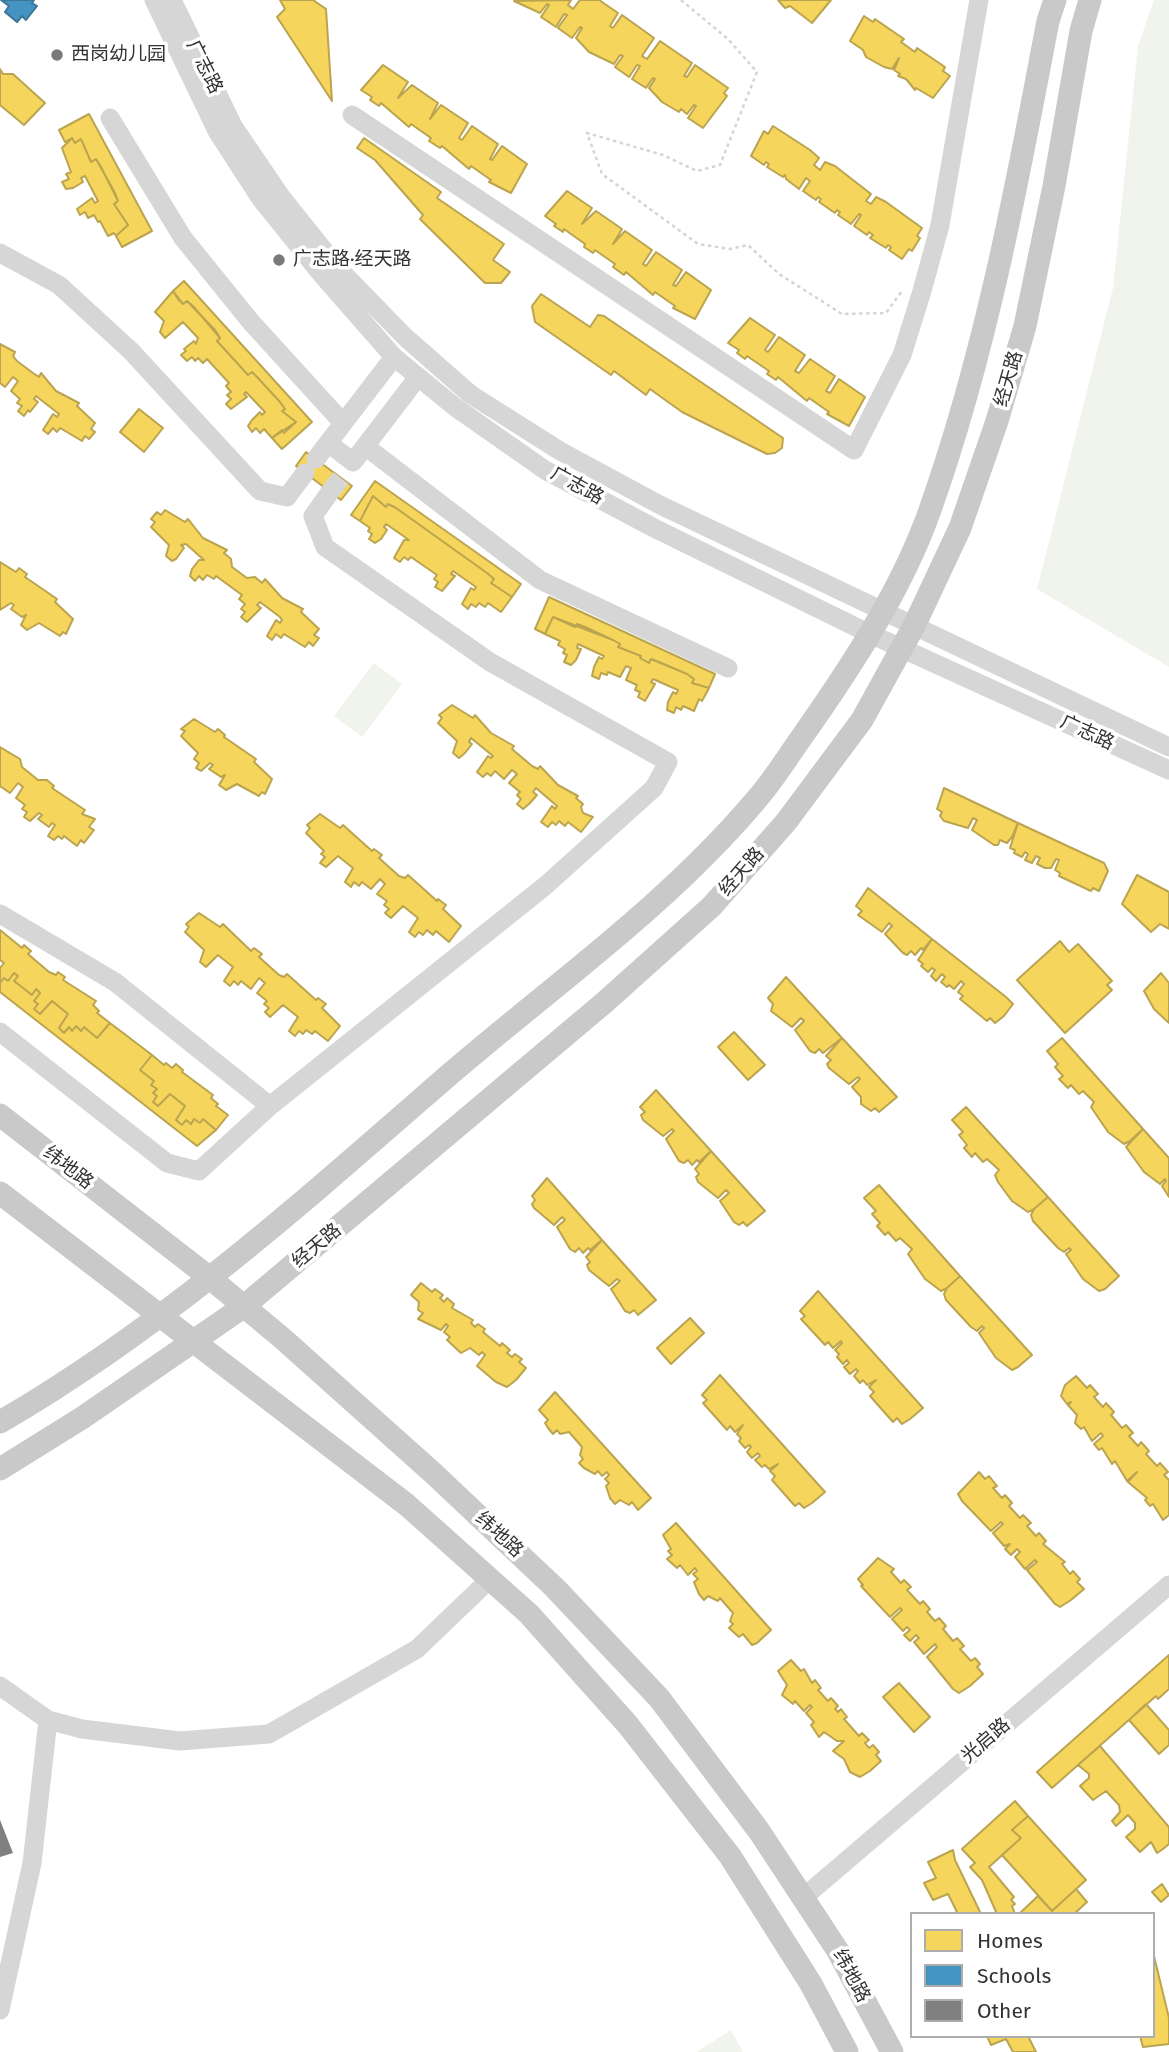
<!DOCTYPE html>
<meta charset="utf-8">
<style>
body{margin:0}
#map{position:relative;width:1169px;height:2052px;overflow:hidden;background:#fff;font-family:"Fira Sans",sans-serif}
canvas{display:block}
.legend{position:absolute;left:910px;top:1912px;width:245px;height:126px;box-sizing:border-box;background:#fff;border:2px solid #adadad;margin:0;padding:9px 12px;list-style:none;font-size:21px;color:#323232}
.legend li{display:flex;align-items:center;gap:14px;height:35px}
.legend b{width:35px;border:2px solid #adadad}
</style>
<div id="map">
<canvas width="1169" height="2052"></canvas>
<ul class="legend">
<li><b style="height:19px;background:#f6d55c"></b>Homes</li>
<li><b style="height:19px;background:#4393c3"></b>Schools</li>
<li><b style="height:19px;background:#808080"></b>Other</li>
</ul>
</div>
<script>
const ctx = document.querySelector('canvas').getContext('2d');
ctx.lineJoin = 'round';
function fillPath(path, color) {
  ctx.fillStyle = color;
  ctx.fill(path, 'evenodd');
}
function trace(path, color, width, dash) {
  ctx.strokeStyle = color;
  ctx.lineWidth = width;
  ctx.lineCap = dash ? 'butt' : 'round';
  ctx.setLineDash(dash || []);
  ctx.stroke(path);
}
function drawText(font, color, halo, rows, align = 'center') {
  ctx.font = font + ' "Fira Sans","Noto Sans SC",sans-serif';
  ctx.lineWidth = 7;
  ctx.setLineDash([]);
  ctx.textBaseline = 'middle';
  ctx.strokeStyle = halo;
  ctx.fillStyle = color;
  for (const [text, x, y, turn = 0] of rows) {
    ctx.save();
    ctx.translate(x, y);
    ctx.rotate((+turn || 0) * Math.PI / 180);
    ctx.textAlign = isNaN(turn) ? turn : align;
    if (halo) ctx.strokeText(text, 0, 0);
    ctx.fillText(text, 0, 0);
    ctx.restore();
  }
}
fillPath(new Path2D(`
 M1154,0H1169V667L1037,589L1113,288L1138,46Z
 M374,663L402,684L362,737L334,716Z
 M731,2030L743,2052H696Z`), '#f1f4ed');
const homes = new Path2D(`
 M280,0H313L326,9L332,101L277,17L285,9Z
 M571,0L568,5L573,9L580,0H599L618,13L610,26L613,28L622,15L654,38L642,56L647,59L660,41L692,63L684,76L687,77L695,65L728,88L724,93L727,96L703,128L688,118L696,106L694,105L687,114L681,109L679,112L662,102L649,88L655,79L653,78L646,88L632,79L640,66L637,65L629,77L615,67L623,56L620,55L614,64L589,52L576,38L582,28L580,27L572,38L558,28L567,15L564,14L556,27L541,17L549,5L547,4L540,13L514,1Z
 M778,0H831L812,23L790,6L785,8Z
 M864,16L873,22L875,19L904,39L901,42L915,52L917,48L945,67L943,71L950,76L933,98L916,88L915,90L906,79L898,76L900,74L894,70L899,58L892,69L884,67L866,57L863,50L850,41Z
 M383,65L408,82L398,98L412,85L438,103L430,119L441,105L468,123L459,138L462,140L472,126L498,144L490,159L492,160L502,146L527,164L511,193L489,182L491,180L471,166L469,169L442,146L440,148L429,141L431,138L411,124L409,127L381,103L379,106L370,100L372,97L361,90Z
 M0,69L3,74H13L45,103L24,125L0,105Z
 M89,114L152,231L122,247L116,236L128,225L114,204L118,201L101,167L96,159L91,162L81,139L75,143L72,138L65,142L59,130Z
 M773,126L810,150L819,158L814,165L820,170L825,162L835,166L871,194L866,201L871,204L876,197L886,202L922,228L917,236L920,238L912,251L909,249L902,259L889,250L891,247L888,245L886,248L870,238L873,235L869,232L867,235L854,226L861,215L859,214L851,224L838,215L840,212L837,210L835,213L819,202L821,199L818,197L816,200L803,191L810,181L806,178L799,189L786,179L785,175L783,177L767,167L769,164L766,162L764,165L751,156L764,131L768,134Z
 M72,138L75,143L81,139L91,162L96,159L115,193L118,201L114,204L128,225L116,236L114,233L108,236L100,221L98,222L94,215L88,218L85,212L80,215L77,209L92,198L95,203L98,201L85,176L81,178L83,182L73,188L66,189L62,182L69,179L66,174L71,172L62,148Z
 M364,138L441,192L437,198L504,244L493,260L510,272L501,283H485L420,219L423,215L375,160L357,148Z
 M567,191L592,208L582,224L596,211L622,229L613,244L625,231L652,250L643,264L646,266L656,252L682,270L673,285L676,286L686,272L711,290L695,319L673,308L675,306L655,292L653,295L626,272L624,275L613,267L615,264L595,250L593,253L584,247L585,244L564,229L563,232L554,226L556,224L545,216Z
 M184,281L312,422L282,449L272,438L296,422L282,411L285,409L280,402L258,378L252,372L248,375L217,341L220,338L193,306L187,301L183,304L178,299L173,291Z
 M173,291L183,304L187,301L215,330L220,338L217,341L248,375L252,372L258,378L280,402L285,409L282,411L296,422L284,433L282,430L272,438L264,429L260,433L256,428L252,432L248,426L252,420L260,412L262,415L265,412L246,392L244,394L247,397L231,409L226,404L231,399L227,395L231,392L226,386L229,383L207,359L203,363L198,358L195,361L192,357L187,361L181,355L186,351L184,349L194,341L196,344L198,338L183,322L165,338L160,332L164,321L155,312Z
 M541,294L590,327L598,315L604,316L783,438L782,448L775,453L767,454L682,412L650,389L646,395L614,371L611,375L535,322L532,306Z
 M750,318L775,335L765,350L768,352L779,337L805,355L795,371L799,373L810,359L835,376L826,391L830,393L839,379L865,397L849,426L827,414L829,412L809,398L807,401L778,377L776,380L767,374L769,371L747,356L745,359L737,353L739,350L728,343Z
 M0,344L15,352L13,356L17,361L33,373L39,377L41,373L56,391L79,403L77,406L95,423L91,429L95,432L89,439L85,436L82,441L60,428L57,432L53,428L48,434L43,430L53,414L57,417L59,414L36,396L34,399L38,402L30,412L28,410L24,416L18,411L22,406L17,403L20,399L11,391L18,381L13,377L5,387L0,383Z
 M139,409L163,428L144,452L120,432Z
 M306,452L352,486L341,500L296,466Z
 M375,481L521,584L512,597L491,583L494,579L487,573L396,508L388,504L386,507L373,496L360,521L351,515Z
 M373,496L386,507L388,504L396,508L487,573L494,579L491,583L512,597L501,612L488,603L485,607L479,603L476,607L471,604L468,609L462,604L471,588L474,590L476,587L453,571L451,574L455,576L442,591L435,587L438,582L434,579L437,575L411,557L408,560L404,557L400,562L394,558L404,540H409L386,524L384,527L387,530L381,539L375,543L369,539L372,534L368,531L370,528L360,521Z
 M165,510L185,522L188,519L203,538L227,550L224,553L231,559L232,567L247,578L255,577L262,583L265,579L282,598L303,609L301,612L319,629L314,635L319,638L313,646L309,642L305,647L284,634L281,638L276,634L272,640L267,636L276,620L280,623L282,620L280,617L260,602L257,605L261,608L247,622L241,617L245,612L241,609L245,604L239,599L242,595L216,576L214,579L207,575L203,580L199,576L195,581L190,576L192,569L199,560H204L186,544L181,545L184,548L176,559L172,561L166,556L169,545L151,527L155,522L151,519L157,512L161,515Z
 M0,562L16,572L19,568L27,574L25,577L57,599L55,602L73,619L66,634L63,632L60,636L39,623L27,630L21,625L26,615L22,617L11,609L14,605L11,603L0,610Z
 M549,597L715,674L709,688L692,683L694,679L687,674L659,662L651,659L649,663L640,658L641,656L618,647L620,644L613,640L585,627L577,624L575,627L553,617L545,634L535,629Z
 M553,617L613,640L620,644L618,647L641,656L640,658L649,663L651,659L687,674L694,679L692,683L709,688L702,701L699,699L694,711L683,706L681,710L676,707L674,713L667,710L668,702L673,692L676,694L678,690L653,679L651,682L655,684L645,701L638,697L640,692L635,690L637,685L626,680L631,668L626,666L620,677L608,672L607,675L601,673L599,679L592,676L594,667L599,657L602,659L604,656L578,644L577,648L581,649L576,660L571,665L564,662L567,655L563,653L565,649L558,645L560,641L545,634Z
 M452,705L473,718L475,715L491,733L514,746L512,749L532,766L538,769L540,766L558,785L578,796L576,798L583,804L581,807L583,813L593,817L581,832L568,822L565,826L559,821L556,825L552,822L548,827L541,822L552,806L555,809L557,806L536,788L533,792L537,795L529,804L523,809L517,804L521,799L517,795L520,792L509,783L517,774L512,770L504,779L495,771L491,776L487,773L483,777L477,772L488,756L491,758L493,756L471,738L469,742L472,744L465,753L459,758L453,753L457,741L438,723L442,718L439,715Z
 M194,719L215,732L218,729L225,735L224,737L256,759L254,762L272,779L265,794L262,792L259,796L237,784L226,790L219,785L225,775L221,777L209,769L213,765L210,763L201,771L196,768L199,763L194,759L198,753L181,736L185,731L181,729Z
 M0,747L20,759L22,767L38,780H47L54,786L52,788L85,810L82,814L95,819L89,827L94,830L84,843L81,840L77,846L64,836L62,839L58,836L54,840L48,836L55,825L52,823L49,827L38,819L42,815L39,813L30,821L24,817L27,812L22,809L25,805L16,798L23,787L18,783L10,793L0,786Z
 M944,788L1018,823L1012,837L1007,843L1000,840L998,845H994L972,830L977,820L973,818L968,828L944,821L940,816L942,812L937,809Z
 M320,814L340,828L343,825L372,851L374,849L382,855L379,858L399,876L405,878L408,875L437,901L438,899L446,905L443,909L461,926L449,942L436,931L433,935L427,930L423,935L419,932L415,937L409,932L418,918L403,906L391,918L385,913L389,909L384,905L387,901L377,894L385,884L380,879L371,889L362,882L359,886L354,882L351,887L345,882L353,868L338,856L326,867L320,863L325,857L321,854L324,851L306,833L310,828L307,825Z
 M1018,823L1104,863L1108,871L1099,891L1093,888L1091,891L1059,876L1060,873L1055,870L1059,860L1056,859L1051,868H1045L1037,864L1040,858L1036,856L1032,863L1025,860L1028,854L1025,852L1022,857L1014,853L1015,850L1010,848Z
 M1137,875L1169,892V929L1160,924L1151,932L1122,904Z
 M868,888L932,939L923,950L921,948L915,955L911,951L907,955L903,953L885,934L892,926L889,923L882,932L858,915L862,911L856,906Z
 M199,913L220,927L223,924L251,951L254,948L262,954L259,957L279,975L284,977L287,974L316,1000L318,998L326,1004L322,1008L340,1026L328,1041L315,1031L312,1034L306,1030L303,1034L299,1031L295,1036L289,1031L298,1017L283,1005L270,1017L265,1012L269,1008L264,1004L267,1001L257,993L265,983L259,978L251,989L241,981L238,985L234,981L230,986L224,981L233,967L218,955L206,967L200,962L204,950L185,932L189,927L186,924Z
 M0,930L22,948L24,945L31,951L28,954L49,972L56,975L58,972L65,977L63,980L96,1001L93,1005L99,1011L97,1013L110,1023L97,1038L84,1027L81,1031L76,1026L72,1031L69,1027L64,1033L59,1028L68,1014L52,1001L40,1014L34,1009L38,1004L34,1001L40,993L36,989L32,995L14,981L18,976L14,973L8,981L4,978L0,983V968L4,963L0,960Z
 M932,939L1006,997L1013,1004L1004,1016L995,1023L990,1018L987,1021L960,999L963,996L958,992L964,984L961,981L954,989L949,985L947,987L941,982L945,977L942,974L936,981L931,976L935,970L932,968L928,972L921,966L923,964L918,960Z
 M1060,941L1069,952L1078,944L1112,981L1107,985L1112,990L1065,1033L1017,980Z
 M14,973L18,976L14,981L32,995L36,989L40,993L34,1001L38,1004L34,1009L40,1014L52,1001L68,1014L59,1028L64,1033L69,1027L72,1031L76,1026L81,1031L84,1027L97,1038L110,1023L152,1055L140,1070L154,1081L151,1085L157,1089L153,1093L157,1096L153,1102L158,1106L170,1094L185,1106L176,1120L182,1125L186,1120L191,1124L194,1119L200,1123L203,1119L216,1130L197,1146L0,992V983L4,978L8,981Z
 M1161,973L1169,983V1023L1154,1009L1144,991Z
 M786,977L842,1038L823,1053L819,1049L815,1053L810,1051L795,1030L804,1021L801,1018L792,1027L771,1011L773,1004L768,998Z
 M734,1032L765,1065L748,1080L718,1047Z
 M842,1038L897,1097L879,1112L875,1108L871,1111L861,1104V1097L852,1087L860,1079L858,1077L849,1084L829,1068L827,1064L831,1060L826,1056Z
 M1062,1038L1143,1129L1130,1141L1124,1144L1108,1132L1091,1107L1094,1102L1083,1091L1079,1094L1071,1085L1068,1088L1059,1079L1063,1076L1055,1067L1058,1064L1047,1051Z
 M152,1055L164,1065L166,1063L172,1068L176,1064L183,1070L182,1072L213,1095L211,1098L218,1104L216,1106L228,1115L216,1130L203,1119L200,1123L194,1119L191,1124L186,1120L182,1125L176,1120L185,1106L170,1094L158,1106L153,1102L157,1096L153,1093L157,1089L151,1085L154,1081L140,1070Z
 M656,1090L711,1151L699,1162L697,1160L692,1165L688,1160L684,1163L679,1161L666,1139L674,1131L672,1129L663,1136L643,1120L641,1115L645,1112L640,1107Z
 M966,1107L1048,1197L1034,1209L1028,1212L1012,1201L998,1182L995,1175L999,1170L987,1159L983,1162L975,1153L972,1157L964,1148L967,1145L959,1135L963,1132L952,1120Z
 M1143,1129L1169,1158V1197L1162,1186L1166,1181L1165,1179L1160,1184L1144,1172L1126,1147Z
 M711,1151L765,1211L747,1226L743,1222L739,1225L734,1222L720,1201L729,1193L726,1190L718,1198L698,1182L696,1177L699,1174L695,1169Z
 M547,1178L602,1240L590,1250L588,1248L583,1253L579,1248L575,1252L570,1249L557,1227L565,1220L562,1217L554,1225L534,1208L532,1204L535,1200L532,1196Z
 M879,1185L960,1276L947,1288L941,1291L925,1279L908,1254L912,1249L900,1238L896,1241L888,1232L885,1235L877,1226L880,1223L872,1214L876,1211L864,1198Z
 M1048,1197L1119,1276L1105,1289L1099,1291L1083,1279L1066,1254L1071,1250L1069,1248L1064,1252L1058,1248L1033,1221L1031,1215L1034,1209Z
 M602,1240L656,1300L638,1315L634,1310L630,1313L625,1311L611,1289L620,1281L617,1279L609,1286L589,1270L587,1265L590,1262L586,1257Z
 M960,1276L1032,1355L1018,1367L1012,1370L996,1358L979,1333L984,1328L982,1326L977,1331L971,1327L946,1300L944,1294L947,1288Z
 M421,1283L432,1292L435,1289L443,1295L440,1298L444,1302L447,1298L454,1304L452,1308L473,1320L471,1323L475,1327L478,1324L485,1329L483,1332L500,1346L502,1343L510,1350L507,1353L512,1357L515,1354L522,1359L519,1362L526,1368L516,1380L507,1387L496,1382L477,1366L485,1355L482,1352L479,1355L470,1348L461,1353L447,1340L450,1337L444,1332L448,1326L446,1324L441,1330L418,1319L423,1313L418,1310L419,1302L411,1295Z
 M818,1291L923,1408L910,1419L902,1424L897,1418L893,1422L870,1396L874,1392L869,1387L876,1380L867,1385L863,1380L860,1383L854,1376L858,1371L856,1369L850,1374L844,1367L849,1363L847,1360L843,1364L837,1357L839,1354L835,1350L842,1343L841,1341L833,1348L828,1342L825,1345L801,1319L805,1316L800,1311Z
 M690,1318L704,1333L671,1364L657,1348Z
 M720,1375L825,1492L812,1503L804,1508L799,1503L795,1506L772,1480L775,1476L770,1471L778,1464L769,1469L765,1465L762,1467L755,1460L760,1456L758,1453L752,1458L747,1452L751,1447L749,1445L745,1448L739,1441L741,1438L737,1434L743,1425L735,1432L730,1426L727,1430L703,1403L707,1400L702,1395Z
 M1076,1376L1087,1388L1090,1385L1098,1394L1094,1397L1103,1407L1106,1403L1114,1412L1111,1415L1122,1428L1126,1425L1133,1433L1129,1436L1138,1446L1141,1442L1149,1451L1146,1454L1157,1466L1160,1463L1168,1472L1164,1475L1169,1480V1515L1163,1520L1153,1504L1150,1506L1145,1500L1147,1498L1128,1482L1137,1472L1127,1481L1115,1461L1112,1464L1102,1448L1099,1450L1094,1444L1103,1436L1101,1433L1092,1441L1084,1427L1081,1429L1075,1423L1077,1415L1068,1405L1071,1402L1067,1404L1061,1396L1065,1385Z
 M555,1392L651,1498L638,1510L632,1502L629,1505L620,1500L615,1504L610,1498L606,1486L609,1483L605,1479L609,1475L607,1472L602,1476L598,1471L595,1474L584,1468L579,1463L583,1459L580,1455L582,1447L569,1432L560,1434L557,1430L553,1434L548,1428L545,1423L548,1420L539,1410Z
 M979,1472L985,1479L989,1476L997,1486L993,1488L1002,1498L1005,1495L1012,1503L1009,1506L1020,1518L1023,1515L1031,1523L1027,1526L1036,1536L1039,1533L1046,1541L1043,1544L1065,1562L1062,1564L1070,1574L1073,1571L1080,1579L1077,1582L1084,1589L1071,1600L1060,1607L1055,1604L1027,1570L1037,1562L1035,1560L1025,1569L1015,1557L1020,1552L1017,1549L1011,1555L1005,1549L1010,1544L1004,1546L993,1533L1003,1524L1001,1522L991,1531L962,1501L958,1494Z
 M676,1523L771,1630L757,1643L752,1645L743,1634L739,1637L729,1628L733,1624L730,1621L733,1613L720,1598L718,1601L708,1596L704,1600L699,1594L694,1582L698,1579L693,1574L697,1571L695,1568L688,1575L680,1565L677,1568L667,1559L672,1555L668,1551L671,1549L663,1535Z
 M878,1558L894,1569L891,1572L901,1583L904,1580L911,1587L907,1590L920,1604L923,1601L930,1609L927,1612L935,1621L939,1618L946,1626L943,1629L953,1641L957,1638L964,1646L960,1649L971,1661L975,1658L980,1664L977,1667L983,1674L970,1686L959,1693L953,1689L927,1657L937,1647L935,1644L924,1654L914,1642L919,1638L916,1635L910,1641L904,1635L910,1630L907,1627L903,1631L892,1619L902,1610L900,1608L890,1617L861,1586L863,1585L858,1579Z
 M1169,1655V1689L1158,1699L1156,1696L1052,1788L1037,1772Z
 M791,1660L801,1671L804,1669L812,1683L815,1680L821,1688L818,1690L828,1701L831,1698L838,1706L835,1709L838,1712L841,1709L847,1717L844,1719L859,1736L862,1733L869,1740L865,1743L869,1748L873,1745L879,1752L876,1755L881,1761L870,1771L860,1777L850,1772L844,1759L833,1751L844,1741H837L824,1732L819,1737L811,1725L814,1722L806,1713L812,1707L810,1705L804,1711L795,1701L793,1704L782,1695L787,1685L778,1671Z
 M899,1683L930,1717L914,1732L883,1697Z
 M1146,1704L1169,1730V1745L1159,1754L1129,1720Z
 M1100,1746L1169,1827V1844L1163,1849L1157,1853L1151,1842L1140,1852L1126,1837L1135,1829V1823L1128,1815L1116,1826L1112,1821L1120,1812L1119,1805L1106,1791L1093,1800L1080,1786L1089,1778V1774L1078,1765Z
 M1015,1801L1028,1816L1012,1830L1021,1838L989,1867L1014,1897L1011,1900L1015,1904L1012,1906L1015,1914H997L982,1880L970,1867L975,1863L962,1849Z
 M1028,1816L1086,1880L1052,1911L1002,1855L1021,1838L1012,1830Z
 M953,1850L955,1860L981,1914H953L957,1912L948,1894L933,1900L924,1883L936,1878L928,1862Z
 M1162,1884L1169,1895L1161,1902L1152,1892Z
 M1076,1889L1087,1902L1074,1914H1019L1038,1896L1052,1911Z
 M1153,1952L1169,2018V2044L1143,2047L1140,2036H1153Z
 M987,2036H1028L1036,2052H1013L1006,2039L991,2045Z`);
fillPath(homes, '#f6d55c');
trace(homes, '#bba44f', 2);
const schools = new Path2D(`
 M1,0H34L32,3L37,6L26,20L22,16L17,22L5,12L9,6Z`);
fillPath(schools, '#4393c3');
trace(schools, '#3e7698', 2);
fillPath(new Path2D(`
 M0,1820L13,1853L0,1857Z`), '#808080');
trace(new Path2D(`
 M330,492L341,478`), '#d6d6d6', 19, [19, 10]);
trace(new Path2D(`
 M681,0L728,39L757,72L720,165L697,171L663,155L587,133L602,174L698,244L730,249L748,245L779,274L842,314L886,313L902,291`), '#d5d5d5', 2.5, [3.5, 3.5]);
trace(new Path2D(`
 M154,0L217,131L261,199L323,276L394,357L455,407L545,470L654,528L868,633L1169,770
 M172,0L233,126L282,198L337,267L405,337L470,394L560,451L660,505L1169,747
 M352,115L854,450L902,355L922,291L940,225L979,0
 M110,118L183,238L251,322L343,423
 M0,253L59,285L131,351L260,491L287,497L305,473
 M394,357L328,443L353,462L418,377
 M365,446L540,580L728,668
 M316,459L328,443
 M0,914L115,982L270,1106
 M0,1032L167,1163L199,1171L270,1106L545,886L654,788L668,762L490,662L325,547L313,516L330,492
 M0,1686L48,1720L82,1729L180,1741L269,1734L417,1649L490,1579
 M804,1897L1169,1585
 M0,2010L32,1863L48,1720`), '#d6d6d6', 19);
trace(new Path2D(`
 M0,1115L210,1278L282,1338L433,1473L555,1588L659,1698L759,1831L838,1951L892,2052
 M0,1193L407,1505L529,1614L628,1725L730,1856L811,1984L847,2052
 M0,1422C162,1328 301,1204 442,1081C548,989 665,908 756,800C772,782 785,761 799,741C849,670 901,592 930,510C986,352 1017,185 1048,21L1055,0
 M0,1469L82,1418L243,1307L605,1002L712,906L786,822L862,720L914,626L960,528L997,421L1025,326L1054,186L1081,31L1090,0`), '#c9c9c9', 23);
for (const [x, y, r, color] of [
 [57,55,7,"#7a7a7a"],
 [279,260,7,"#7a7a7a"]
]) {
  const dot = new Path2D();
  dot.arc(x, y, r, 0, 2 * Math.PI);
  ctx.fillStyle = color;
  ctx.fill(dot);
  trace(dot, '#fff', 2.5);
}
drawText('19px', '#323232', '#fff', [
 ["西岗幼儿园",71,55],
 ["广志路·经天路",293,260]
], 'left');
drawText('19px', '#323232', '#fff', [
 ["广志路",204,67,64],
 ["经天路",1009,379,-74],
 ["广志路",577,486,29],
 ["广志路",1087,733,25],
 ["经天路",742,872,-49],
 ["纬地路",68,1168,38],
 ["经天路",317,1246,-40],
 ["纬地路",499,1535,43],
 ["光启路",986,1741,-41],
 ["纬地路",851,1976,62]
]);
</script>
